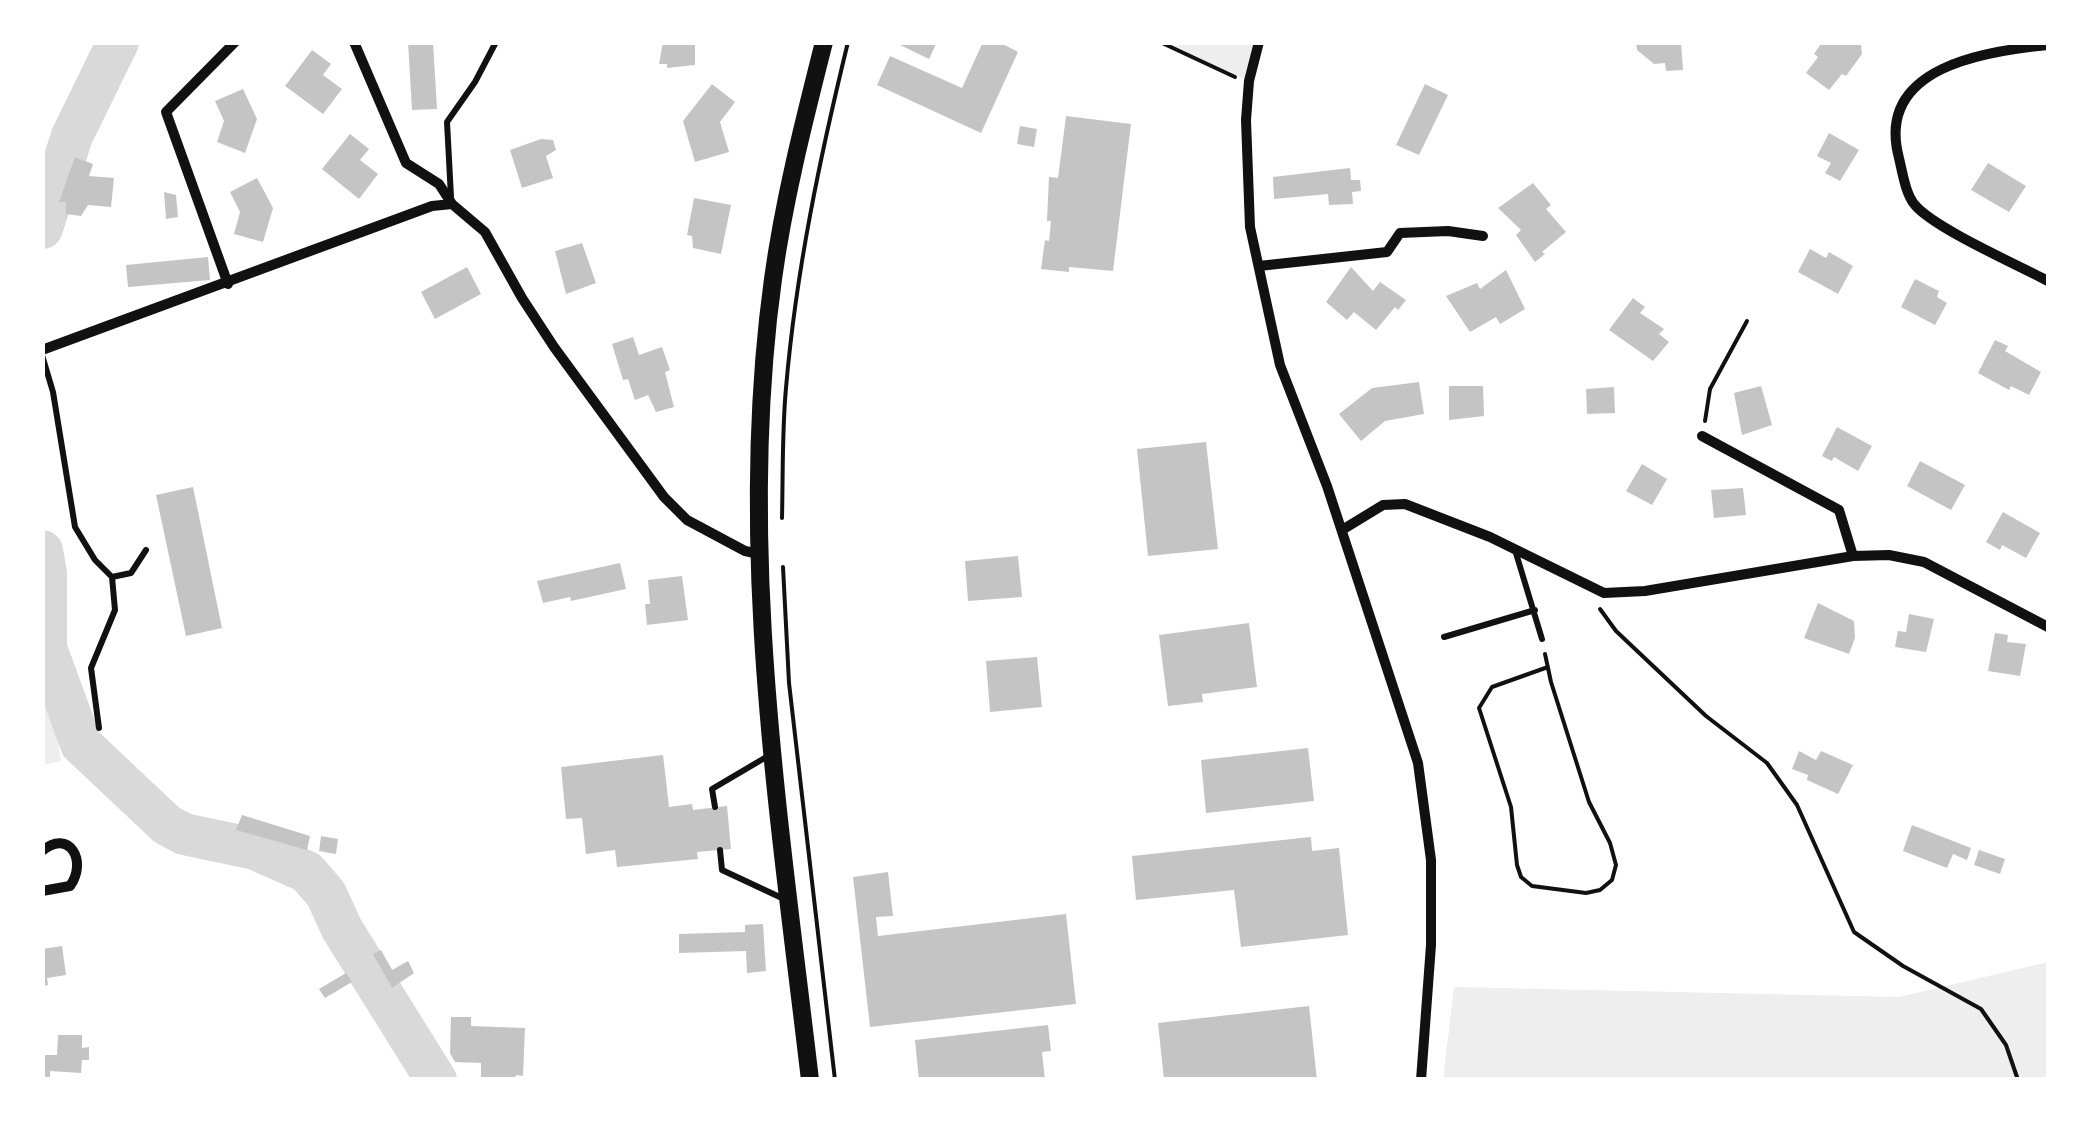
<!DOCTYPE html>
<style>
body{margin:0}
#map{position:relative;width:2091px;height:1122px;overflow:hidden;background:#fff;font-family:Poppins,sans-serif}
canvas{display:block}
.frame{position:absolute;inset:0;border:45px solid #fff;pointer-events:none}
</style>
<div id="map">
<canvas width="2091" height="1122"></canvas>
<div class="frame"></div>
</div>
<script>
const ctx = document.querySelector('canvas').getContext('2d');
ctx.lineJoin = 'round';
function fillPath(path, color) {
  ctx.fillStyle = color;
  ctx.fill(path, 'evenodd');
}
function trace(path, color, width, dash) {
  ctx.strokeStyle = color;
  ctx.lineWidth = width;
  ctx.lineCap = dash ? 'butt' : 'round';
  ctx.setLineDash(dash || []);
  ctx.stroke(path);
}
fillPath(new Path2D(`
 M1161,43H1255L1249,81Z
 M42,648L61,761L43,765H42Z
 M2048,962V1079L1443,1080L1454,987L1899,997Z`), '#eee');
trace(new Path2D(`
 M42,228L72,136L118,42
 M42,551L46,573V648L81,744L167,825L184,834L255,849L307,872L326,894L342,929L436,1080`), '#d9d9d9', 42);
fillPath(new Path2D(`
 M408,42H433L437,109L412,110Z
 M663,42H695V65L667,68V64H659Z
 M894,42H937L929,59Z
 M983,42H999L1018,52L981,133L877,85L890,56L962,88Z
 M1636,42H1681L1683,70L1666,71L1665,63L1654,64L1637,50Z
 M1822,42L1861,44L1862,54L1846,76L1842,74L1829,90L1806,73L1818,57L1814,54Z
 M312,50L331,64L323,75L342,89L323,114L285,86Z
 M712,84L735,102L720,122L729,152L695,162L683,121Z
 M1425,84L1448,95L1419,155L1396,145Z
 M243,89L257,119L245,153L217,142L224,121L215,101Z
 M1066,116L1131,124L1113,271L1069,267V272L1041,269L1045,240L1049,241L1051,221H1047L1049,177L1058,178Z
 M1020,126L1037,129L1034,147L1017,144Z
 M1829,133L1859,150L1840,181L1825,173L1831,163L1817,156Z
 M350,134L369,149L360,160L378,174L359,199L322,169Z
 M541,139L553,140L556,150L546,156L553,178L522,188L510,150Z
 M75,157L93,164L89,176L114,178L111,207L88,205L81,216L66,214V202H59Z
 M1988,163L2026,186L2009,212L1971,190Z
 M1350,168L1351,180H1360L1361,191L1352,192L1353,204L1329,205L1328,194L1274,199L1273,177Z
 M257,178L273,208L263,242L234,234L240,212L230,192Z
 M1533,183L1551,205L1546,209L1566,232L1542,252L1545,254L1535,262L1516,235L1521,230L1498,208Z
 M164,192L176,195L178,217L166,219Z
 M694,198L731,205L721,254L693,248L692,236L687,235Z
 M582,243L596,283L566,294L555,251Z
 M1810,249L1826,258L1829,252L1853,266L1838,294L1798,272Z
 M208,257L210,280L128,287L126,265Z
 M467,267L481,294L435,319L421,292Z
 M1351,267L1373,291L1380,282L1406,300L1398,310L1395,307L1376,330L1354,312L1347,320L1326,302Z
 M1506,270L1525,309L1500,324L1496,317L1470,332L1446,296L1477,283L1480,289Z
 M1915,279L1939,291L1937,297L1947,303L1935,325L1901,307Z
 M1633,298L1645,307L1640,313L1664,329L1659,334L1669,342L1653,361L1609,330Z
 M633,337L639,355L662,347L670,370L665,372L674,407L656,412L648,395L635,400L628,379L623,380L612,344Z
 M1995,340L2008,346L2005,351L2041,372L2029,395L2011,386L2009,390L1978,373Z
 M1419,382L1424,414L1385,421L1361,441L1339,414L1372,388Z
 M1449,386H1483L1484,416L1449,420Z
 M1761,386L1772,425L1742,435L1734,393Z
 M1614,387L1615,413L1587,414L1586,389Z
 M1837,427L1872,446L1858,471L1834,457L1832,461L1822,456Z
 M1206,442L1218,549L1148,556L1137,449Z
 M1920,461L1965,485L1951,510L1907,486Z
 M1642,464L1667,479L1652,505L1626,491Z
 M193,487L222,628L186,636L156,495Z
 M1743,488L1746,515L1714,518L1711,490Z
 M2003,512L2040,533L2026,558L2002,545L2000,550L1986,542Z
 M1018,556L1022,597L968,601L965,561Z
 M620,563L626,589L571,601L570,597L543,603L537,581Z
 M682,576L688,620L647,625L645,604H650L648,580Z
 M1818,603L1854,621L1855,638L1849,654L1804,638Z
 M1909,614L1934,619L1926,652L1895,647L1898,631L1906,632Z
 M1249,623L1257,687L1202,694L1203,702L1168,706L1159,635Z
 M1995,633L2008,635L2007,642L2026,644L2020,676L1988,671Z
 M1037,657L1042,707L990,712L986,661Z
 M1308,748L1314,801L1206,813L1201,760Z
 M1799,751L1816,760L1821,751L1853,765L1838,794L1807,780L1808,775L1792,769Z
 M663,755L669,807L692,804L693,810L727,806L731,849L697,852L698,859L617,867L615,850L586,854L582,818L566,819L561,767Z
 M242,815L310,836L307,850L236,830Z
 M1912,825L1971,848L1967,860L1953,854L1947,868L1903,851Z
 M321,836L338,839L336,854L319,851Z
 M1311,837L1312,851L1339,848L1348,935L1241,947L1234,890L1136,900L1132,856Z
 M1979,850L2005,859L2000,874L1974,865Z
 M888,872L893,916L876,917L878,936L1066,914L1076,1004L870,1027L853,877Z
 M763,924L766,971L747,973L746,951L679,953V934L745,932V925Z
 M62,946L66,975L47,978L48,985L42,986V949Z
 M381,950L392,970L408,961L414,973L392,988L373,954Z
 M346,973L352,982L325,998L319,989Z
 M1309,1006L1317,1080H1164L1158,1023Z
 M451,1017H471V1026L525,1028L523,1076L516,1075L515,1080H481V1063L455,1062L450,1053Z
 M1048,1025L1051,1051L1042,1052L1045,1080H919L915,1040Z
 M58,1035H82V1048L89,1047V1060H82L81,1073L50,1071V1080H42V1055H57Z`), '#c4c4c4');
trace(new Path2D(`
 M1160,42L1235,77
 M1705,421L1710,389L1747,321
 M782,518C783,475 782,431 786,388C796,271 820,157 848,42
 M783,567L789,683L835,1080
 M1600,609L1616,631L1706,716L1767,763L1797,805L1854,932L1903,966L1981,1009L2006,1045L2018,1080
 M1545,654L1551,682L1589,802L1610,843L1616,865L1612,880L1600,890L1586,893L1532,886L1521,877L1517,865L1511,807L1479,708L1492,687L1548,667`), '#111', 4);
trace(new Path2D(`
 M451,197L447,122L475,82L496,42
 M42,355L53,392L75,527L95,560L112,577L115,610L91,668L99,728
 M1515,550L1542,639
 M112,577L131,573L146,550
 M1444,637L1535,610
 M715,807L712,789L768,756
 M720,850L722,870L784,899`), '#111', 6);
trace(new Path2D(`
 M354,42L406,163L439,184L452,204
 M1259,42L1249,81L1246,120L1250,227L1280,365L1327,486L1418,763L1431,860V945L1421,1080
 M2048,45C1985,51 1878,67 1898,154C1902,169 1905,194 1915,205C1934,228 2018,265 2048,281
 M1259,266L1387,252L1400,233L1448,231L1483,236
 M228,284L166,112L235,42
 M42,350L432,206L452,204L485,232L522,298L554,347L664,497L687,520L745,551L759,554
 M1702,436L1839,510L1853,556
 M1342,530L1383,505L1405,504L1490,537L1604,593L1645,591L1853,556L1889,555L1924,562L2048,627
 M42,851C69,828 88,861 70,886L42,891`), '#111', 10);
trace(new Path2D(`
 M810,1080C779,815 736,546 773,279C784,199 804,121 824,42`), '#111', 18);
</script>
